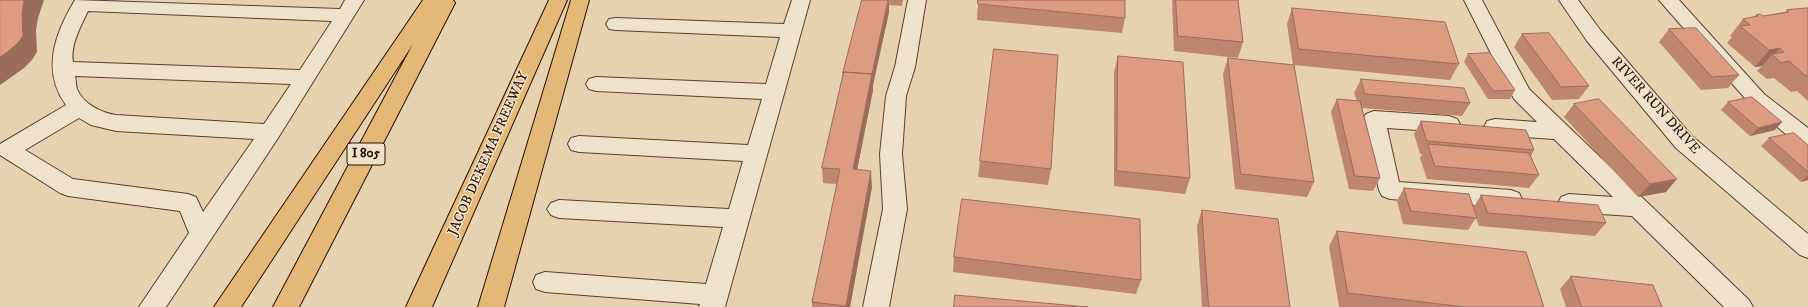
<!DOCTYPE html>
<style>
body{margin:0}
canvas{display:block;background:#e7d2af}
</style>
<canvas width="1808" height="307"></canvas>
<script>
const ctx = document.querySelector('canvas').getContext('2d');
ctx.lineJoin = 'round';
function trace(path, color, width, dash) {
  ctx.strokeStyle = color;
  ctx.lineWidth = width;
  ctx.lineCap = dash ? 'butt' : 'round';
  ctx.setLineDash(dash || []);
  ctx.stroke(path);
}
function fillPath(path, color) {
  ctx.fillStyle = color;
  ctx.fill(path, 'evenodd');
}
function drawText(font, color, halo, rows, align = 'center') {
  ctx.font = font + ' "IM FELL DW Pica",serif';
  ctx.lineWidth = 3;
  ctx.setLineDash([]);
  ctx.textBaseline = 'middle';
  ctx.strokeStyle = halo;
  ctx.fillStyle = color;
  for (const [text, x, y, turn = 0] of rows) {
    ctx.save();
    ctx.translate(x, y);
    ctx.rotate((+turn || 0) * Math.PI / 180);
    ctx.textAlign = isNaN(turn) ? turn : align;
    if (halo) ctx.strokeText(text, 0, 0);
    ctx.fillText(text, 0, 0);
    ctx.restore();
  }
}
const minor = new Path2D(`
 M75,0L340,9L345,0H364L278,138L166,307H139L189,233L180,211L68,196L60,193L0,155V144L66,105C41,71 55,33 75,0ZM88,11L332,21L300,70L73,62C70,45 81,26 88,11ZM75,76L291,84L264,124L116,115C102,113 83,104 77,89C76,86 76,80 75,76ZM79,118L91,125L116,131L254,139L203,212L196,197L188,194L73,179L25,150Z
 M792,0H810L725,307H699L700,304L545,292L536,289L533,282L536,275L545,272L706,284L723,227L559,218L551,215L547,209L551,203L559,200L729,209L743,161L579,152L571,150L568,144L571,138L579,136L748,145L762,99L596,91L589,89L586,84L589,79L596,77L766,84L780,37L616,30L609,29L606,24L609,19L616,18L784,24Z
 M908,0H926L915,67L906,96L902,154L907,209L889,307H863L883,209L880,154L886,96L895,67Z
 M1464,0H1482L1529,89L1749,300L1753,307H1724L1632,216L1569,212L1561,209L1558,203L1561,197L1569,194L1613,197L1554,139L1495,135L1487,133L1484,127L1487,121L1495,119L1537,122L1514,99Z
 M1559,0H1578L1601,31L1692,136L1808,234V258L1800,255L1676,148L1587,41Z
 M1659,0H1679L1764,94L1808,128V148L1800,146L1750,104Z
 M1374,111L1449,116L1457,119L1460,124L1457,129L1449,132L1387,128L1399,182L1511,190L1519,193L1522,199L1519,205L1511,208L1390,199L1382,196L1379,190L1363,119L1366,114Z`);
const highway = new Path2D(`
 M423,0H453L455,3L299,307H273L413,44L241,307H214Z
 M549,0H567L432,307H406Z
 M571,0H589L504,307H478Z`);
trace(minor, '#583f2f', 2);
trace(highway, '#280e04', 2);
fillPath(minor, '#efe2cb');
fillPath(highway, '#e4b978');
fillPath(new Path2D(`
 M862,0H903L902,6L889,5V12L873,85V90L857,170L872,187L850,307H812V302L837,184L823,183L822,168L843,75V73Z
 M1172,0H1238L1243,42L1238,58L1174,51Z
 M978,4L1125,18L1122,33L977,20Z
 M1292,8L1459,64L1450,80L1293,65L1287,24Z
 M1808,8V101L1797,91L1791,92L1774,78L1767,79L1757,71L1762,66L1755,67L1727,43L1732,37L1730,36L1743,19L1754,17L1756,15L1763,16L1785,12L1787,10Z
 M1669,29L1739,75L1728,88L1701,90L1659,42Z
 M1522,34L1589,86L1579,99L1552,100L1514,47Z
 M1468,54L1515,90L1510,99H1488L1464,62Z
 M1118,56L1190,178L1185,194L1114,186V72Z
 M1228,58L1314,182L1307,197L1235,189L1223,74Z
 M1361,79L1470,103L1462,116L1362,108L1380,178L1373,191L1349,189L1331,112L1337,99L1357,101L1354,93Z
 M1728,102L1775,130L1750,136L1721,110Z
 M1574,104L1666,192L1638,197L1564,117Z
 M1421,121L1534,150L1531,156L1539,175L1529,188L1427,179L1420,158L1422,154H1420L1414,134Z
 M1769,138L1808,145V180L1801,182L1761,146Z
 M980,161L1051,169L1048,185L978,177Z
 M1404,188L1474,207L1481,195L1606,223L1595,236L1479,226L1476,218L1468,230L1403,224L1397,201Z
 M1202,210L1290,307H1202L1197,226Z
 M1337,231L1544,307H1339L1329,246Z
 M954,257L1141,280L1136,294L953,272Z
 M1571,276L1662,307H1566L1560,289Z`), '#be856f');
fillPath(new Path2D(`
 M24,0H44L38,18L36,30L37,52L32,60L24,68L0,85V57L22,13Z
 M889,0V12L873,85V90L854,185L853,169L871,76Z
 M1780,48L1773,56L1772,54L1762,66L1755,67L1769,50Z
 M1782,122L1775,130L1750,136L1758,128Z
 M871,171L872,187L850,307H846Z
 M1808,175V180L1801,182Z
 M1677,179L1666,192L1638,197L1650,184Z`), '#9b6c5a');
const building = new Path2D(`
 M0,0H24L22,13L23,36L18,43L9,51L0,57Z
 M862,0H888L872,74L844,72V73H843Z
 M978,0H1125V18L978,4Z
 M1176,0H1238L1243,42L1178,36Z
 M1292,8L1445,22L1459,64L1299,49Z
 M1807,8H1808V75L1806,76L1789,61L1781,63L1772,54L1784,52L1780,48L1769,50L1740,26L1750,25L1743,19L1758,16L1756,15L1760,14L1763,16L1789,12L1787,10Z
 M1696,28L1739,75L1712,77L1669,29Z
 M1549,33L1589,86L1561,87L1522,34Z
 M994,49L1058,55L1051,169L980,161Z
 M1490,53L1515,90L1493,91L1468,54Z
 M1118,56L1183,62L1190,178L1117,171Z
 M1228,58L1294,65L1314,182L1241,174Z
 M844,72L872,74L853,169L871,171L846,306L812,302L840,169L822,168Z
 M1361,79L1464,88L1470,103L1365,94Z
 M1752,97L1782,122L1758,128L1728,102Z
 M1337,99L1360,101L1380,178L1355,176Z
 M1599,99L1677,179L1650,184L1574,104Z
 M1421,121L1526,130L1534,150L1427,141Z
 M1794,133L1808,145V172L1769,138Z
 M1428,144L1529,153L1539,175L1435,166Z
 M1404,188L1469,194L1477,218L1411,211Z
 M1481,195L1598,205L1606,223L1488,213Z
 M962,199L1140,219L1141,280L954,257Z
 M1202,210L1278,219L1290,307H1209Z
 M1337,231L1526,252L1544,307H1464L1348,293Z
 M1571,276L1653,285L1662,307H1582Z
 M955,295L1088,307H954Z`);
fillPath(building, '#dd9b81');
trace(building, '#9b6c5a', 1);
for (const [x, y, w] of [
 [366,154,38]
]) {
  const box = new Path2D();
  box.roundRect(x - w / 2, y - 11, w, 22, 3);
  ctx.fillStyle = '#efe2cb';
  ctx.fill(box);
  trace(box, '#280e04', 1);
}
drawText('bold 13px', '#280e04', null, [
 ["I 805",366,154]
]);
drawText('14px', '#280e04', '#efe2cb', [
 ["RIVER RUN DRIVE",1655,106,48],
 ["JACOB DEKEMA FREEWAY",489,154,-66]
]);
</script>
